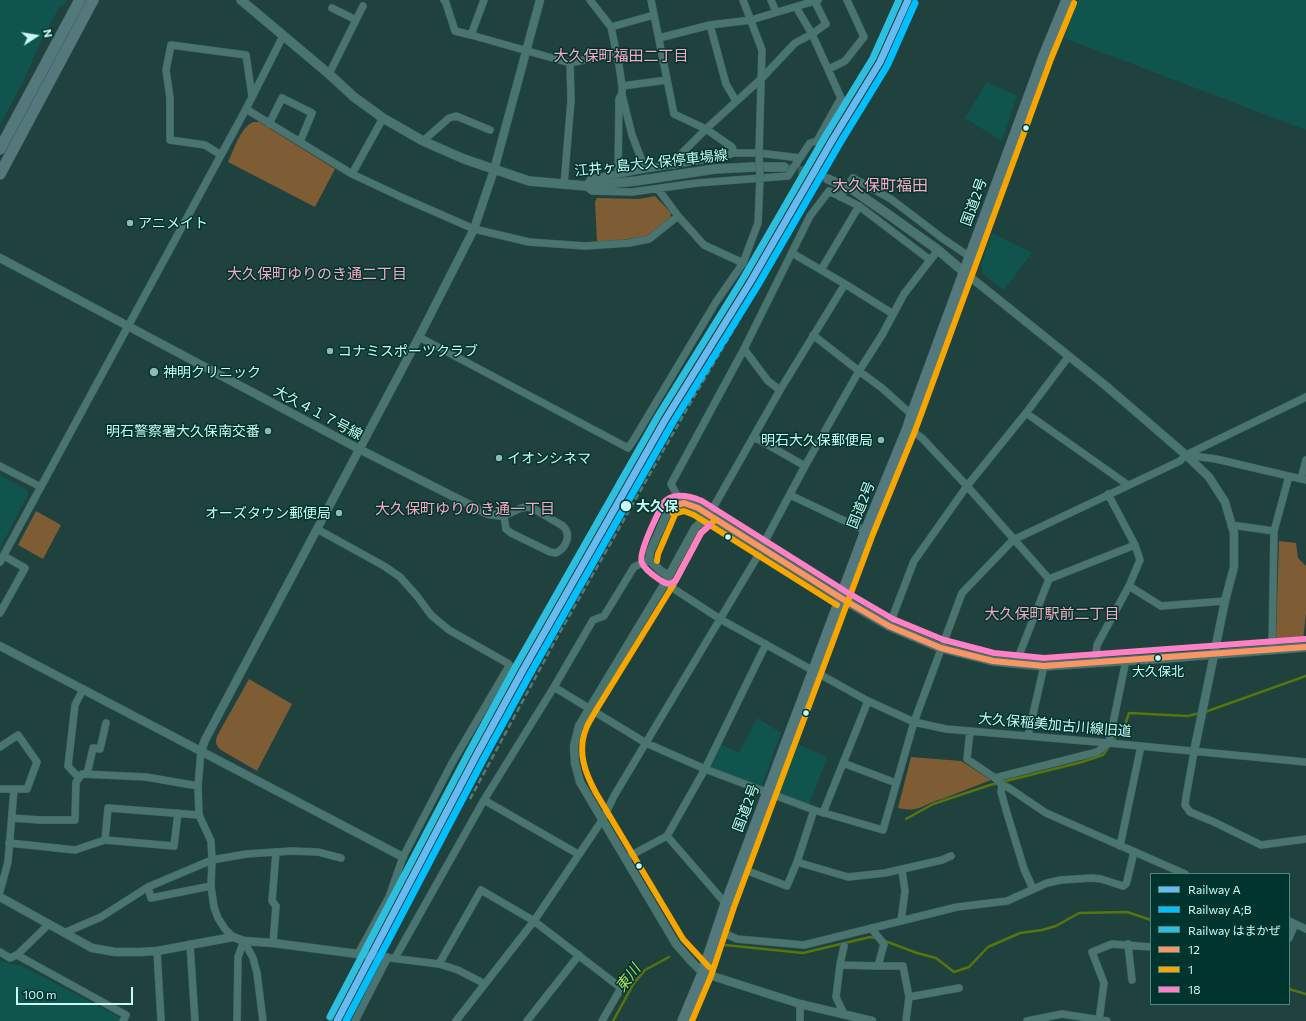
<!DOCTYPE html>
<meta charset="utf-8">
<style>
body{margin:0}
#map{position:relative;width:1306px;height:1021px;overflow:hidden;background:#1f423e;font-family:Commissioner,"Noto Sans JP",sans-serif}
canvas{display:block}
.legend{position:absolute;left:1150px;top:873px;width:140px;height:132px;box-sizing:border-box;background:#00342f;border:1px solid #50847d;margin:0;padding:5px 7px;list-style:none;font-size:12px;color:#c8fbf3}
.legend li{display:flex;align-items:center;gap:8px;height:20px}
.legend b{width:20px;border:1px solid #50847d}
.north{position:absolute;left:16px;top:16px;width:40px;height:40px;-webkit-text-stroke:3px #00342f;paint-order:stroke;rotate:78deg;font-size:11px;font-weight:700;line-height:16px;text-align:center;color:#c8fbf3}
.north::after{content:'';display:block;margin:auto;width:14px;height:18px;background:#c8fbf3;clip-path:polygon(50% 0,100% 100%,50% 72%,0 100%)}
.scale{position:absolute;left:16px;top:987px;width:117px;height:18px;box-sizing:border-box;border:2px solid #c8fbf3;border-top:0;padding-left:5px;font-size:12px;line-height:14px;white-space:nowrap;color:#c8fbf3;-webkit-text-stroke:3px #00342f;paint-order:stroke}
</style>
<div id="map">
<canvas width="1306" height="1021"></canvas>
<ul class="legend">
<li><b style="height:5px;background:#66bbf2"></b>Railway A</li>
<li><b style="height:5px;background:#00bfff"></b>Railway A;B</li>
<li><b style="height:5px;background:#2dbfdf"></b>Railway はまかぜ</li>
<li><b style="height:5px;background:#fb9564"></b>12</li>
<li><b style="height:5px;background:#f7a600"></b>1</li>
<li><b style="height:5px;background:#ff80c5"></b>18</li>
</ul>
<div class="north">N</div>
<div class="scale">100 m</div>
</div>
<script>
const ctx = document.querySelector('canvas').getContext('2d');
ctx.lineJoin = 'round';
function fillPath(path, color) {
  ctx.fillStyle = color;
  ctx.fill(path, 'evenodd');
}
function trace(path, color, width, dash) {
  ctx.strokeStyle = color;
  ctx.lineWidth = width;
  ctx.lineCap = dash ? 'butt' : 'round';
  ctx.setLineDash(dash || []);
  ctx.stroke(path);
}
function drawText(font, color, halo, rows, align = 'center') {
  ctx.font = font + ' Commissioner,"Noto Sans JP",sans-serif';
  ctx.lineWidth = 3;
  ctx.setLineDash([]);
  ctx.textBaseline = 'middle';
  ctx.strokeStyle = halo;
  ctx.fillStyle = color;
  for (const [text, x, y, turn = 0] of rows) {
    ctx.save();
    ctx.translate(x, y);
    ctx.rotate((+turn || 0) * Math.PI / 180);
    ctx.textAlign = isNaN(turn) ? turn : align;
    if (halo) ctx.strokeText(text, 0, 0);
    ctx.fillText(text, 0, 0);
    ctx.restore();
  }
}
fillPath(new Path2D(`
 M0,0H67L65,4L59,7L35,54L25,78L0,125Z
 M1078,0H1306V130L1064,38Z
 M987,82L1017,96L1002,141L965,118Z
 M992,233L1032,253L1004,290L983,274L981,265Z
 M0,475L27,490L28,495L0,548Z
 M757,718L781,733L761,788L710,767L720,744L739,753Z
 M797,744L827,757L808,807L776,794Z
 M0,960L4,962L22,966L119,1017V1021H0Z`), '#0f554e');
fillPath(new Path2D(`
 M253,122H259L335,169L315,207L228,162C234,150 240,128 253,122Z
 M655,196L671,213L670,218L650,236L600,243L597,241L595,202L597,198L639,199Z
 M36,511L61,525L43,559L18,545Z
 M1279,541L1296,543L1298,558L1306,566V613L1303,640H1278L1276,637Z
 M249,679L292,704L257,771L221,750C216,745 215,743 217,736Z
 M911,757L961,761L991,780L942,799C922,804 921,813 898,808Z`), '#7e5c34');
trace(new Path2D(`
 M1205,712L1306,676
 M906,819L933,804L990,785L1082,762L1103,755L1126,722L1129,713L1188,716L1200,713
 M885,941L917,953L936,958L954,972L969,967L988,947L1020,933L1042,930L1056,926L1079,913L1127,912L1151,920
 M725,945L803,953L870,937L876,938
 M1289,989L1306,994
 M613,1021L634,983L645,970L669,957`), '#57740d', 2.5);
trace(new Path2D(`
 M785,168L810,172L828,179`), '#385e59', 9, [9, 4.5]);
const minor = new Path2D(`
 M444,0H445L455,31L471,35L570,63L617,53
 M590,0L611,27L619,65L622,86V95L632,135L645,169
 M651,0L674,114L706,129L732,147L734,153
 M743,0L762,50L759,153
 M771,0L776,12
 M796,7L812,34L841,98L817,141L810,143L788,176L697,183L632,192L592,191L586,186L591,179L645,169L720,157L734,153H759L800,158
 M332,8L356,20
 M710,25L726,84L736,101
 M611,27L654,15
 M471,35L484,0
 M659,38L710,25L751,20L818,0
 M829,69L845,61L864,37L847,0
 M329,74L363,6
 M622,86L667,80
 M246,109L352,174L401,197L474,229L529,242L585,246L629,243L649,239L678,216
 M269,124L282,98L312,113L300,142
 M423,141L449,118L456,116L490,130
 M221,155L205,145L170,140V98L166,70L171,45L246,55L252,96
 M674,165L678,157L706,129L762,78L795,43L812,34L826,24L814,0
 M352,174L383,118
 M618,174L619,99L621,95
 M853,178L891,199L942,238L970,257
 M564,185L571,100L570,63
 M658,189L678,216L704,245L743,263
 M792,253L845,284L893,314
 M821,270L859,206
 M813,335L859,371L882,388L912,415
 M419,337L628,448L633,441L716,302L743,263L758,223L760,178
 M744,349L768,381L780,390
 M1026,413L1128,485
 M908,428L922,438L967,486L1049,579L1016,663
 M754,437L805,466
 M1186,455L1216,459L1306,480
 M0,466L41,487
 M1301,479L1306,460
 M790,495L866,531
 M681,503L671,484L744,349L810,216L829,191L859,206L930,260
 M528,507L534,509L563,526C572,535 566,548 556,553L550,552L511,533L506,529L504,516L521,508Z
 M709,515L780,390L845,284
 M1231,525L1274,531L1272,650
 M317,529L384,566L400,577L417,596L431,615L449,630L509,664V666L452,763L403,857L389,897L358,954L439,964L458,970L485,984
 M1274,531L1289,476
 M0,562L246,109L283,36
 M1049,579L1135,545
 M665,583L720,619L868,701L914,722L946,729L1109,743L1306,762
 M1129,586L1161,606L1225,601
 M0,613L25,568L4,556
 M889,626L914,561L967,486L1026,413L1069,356
 M1095,663L1097,645L1129,586L1140,560L1135,545L1108,494
 M554,687L646,743L705,769L814,810L883,830L914,722L962,593L1013,540L1180,461L1186,455L1306,397
 M970,731L967,759L995,778L1002,785L1009,788L1046,813L1185,874
 M1028,736L1044,666
 M0,747L18,735L37,762L27,789H0
 M201,751L198,786L199,815L211,841L212,860L211,886L214,907L218,918L225,929L233,937
 M1194,752L1186,797L1185,805L1190,812L1214,822L1261,845L1306,839
 M843,763L896,783
 M87,774L93,748L100,749L106,723
 M79,778L68,766L75,705L83,689
 M995,778L1097,752L1109,743L1126,660
 M1002,785L1001,792L1007,813L1024,869L1033,889
 M484,800L578,854
 M814,810L797,862L848,877L885,873L942,860L951,856
 M823,813L868,701
 M12,818L40,820H75L76,782L82,774L146,777L198,786
 M667,836L726,904
 M105,840L108,808L199,815
 M9,843L75,850L105,840L174,846L178,813
 M1120,846L1141,746
 M626,858L667,836L705,769L766,644
 M740,868L787,886L797,862
 M148,887L151,898L211,886
 M0,891L8,862L14,789
 M901,921L905,891L902,870
 M1289,921L1306,929
 M871,928L884,944L878,966H903L909,997L906,1021
 M717,930L737,939L804,945L957,907L1007,901L1047,883L1061,880L1092,878L1101,879L1123,886L1126,884L1127,881L1134,852
 M64,933L101,917L148,887L212,860L246,854L292,851L318,852L341,858
 M1289,938L1295,924
 M244,941L253,958L257,973L263,1021
 M273,943L276,906L272,901L276,852
 M190,944L195,1021
 M1128,944L1132,980
 M157,951L161,1021
 M0,952L10,958L17,955L49,924
 M17,955L126,1015L123,1021
 M395,958L484,800L554,687L593,620L604,616L634,567L649,560
 M439,964L481,890L534,921L621,988L602,1021
 M840,965L878,966
 M909,997L959,988
 M844,1014L836,997L840,965L844,946
 M1099,1020L1104,983L1092,952L1112,944L1151,947
 M237,1021L238,957L244,941
 M355,1021L388,957
 M456,1021L534,921L603,819L614,796L762,549L766,539L805,466L859,371L882,335L904,294L938,250
 M527,1021L579,955
 M800,1021V1004
 M1027,1021L1062,1014L1107,1021`);
const tertiary = new Path2D(`
 M0,258L359,449L488,514L504,516
 M964,272L1106,386L1186,455L1209,477L1225,502L1234,533V567L1225,601L1194,752
 M709,515L695,528L665,583L579,726L574,746L575,763L580,782L676,944L691,961L703,973L800,1004L872,1021
 M669,576L661,571L649,560L650,552L670,507
 M0,646L403,857
 M201,751L205,740L419,337L474,229L494,170L540,0
 M0,897L92,948L115,952H140L157,951L233,937L244,941L273,943L358,954`);
const secondary = new Path2D(`
 M241,0L329,74L354,97L383,118L423,141L464,159L529,181L586,186L636,181L715,169L753,167H784
 M828,179L853,190L892,217L938,250L964,272
 M670,507C683,502 685,502 698,508L841,598L889,626L941,648L993,661L1044,666L1166,658L1306,647`);
const trunk = new Path2D(`
 M0,149L80,0
 M0,174L93,0
 M683,1021L703,973L726,904L841,598L866,531L908,428L912,415L1044,56L1067,0`);
trace(minor, '#425f5c', 8);
trace(tertiary, '#425f5c', 9);
trace(secondary, '#425f5c', 10);
trace(trunk, '#425f5c', 12);
trace(minor, '#497470', 7);
trace(tertiary, '#497470', 8);
trace(secondary, '#497470', 9);
trace(trunk, '#53797c', 11);
trace(new Path2D(`
 M470,799L555,641L692,400L741,317`), '#567975', 2.5, [6, 3]);
const minorBridge = new Path2D(`
 M759,153L760,178
 M840,197L853,178`);
trace(minorBridge, '#425f5c', 8, []);
trace(minorBridge, '#497470', 7);
trace(new Path2D(`
 M670,507L684,503L698,508L841,598L889,626L941,648L993,661L1044,666L1306,647`), '#fb9564', 6);
trace(new Path2D(`
 M673,514L684,511L694,515L837,605
 M657,561L658,554L677,510
 M709,967L683,939L596,793C585,773 577,752 586,729C588,723 592,718 595,712L672,587L701,533L714,521
 M692,1021L711,976L734,907L873,534L915,431L1051,59L1074,3`), '#f7a600', 6);
trace(new Path2D(`
 M710,525L701,533L676,580C671,586 666,584 660,580C654,576 645,570 642,563C637,554 658,514 663,503C673,492 690,496 702,501L845,591L893,619L944,640L994,653L1044,658L1305,639`), '#ff80c5', 6);
trace(new Path2D(`
 M337,1021L476,756L523,670L665,420L751,281L833,139L880,62L908,0`), '#66bbf2', 7);
trace(new Path2D(`
 M346,1021L483,760L530,674L672,424L758,285L840,143L887,66L915,3`), '#00bfff', 7);
trace(new Path2D(`
 M330,1017L469,752L516,666L658,416L744,277L826,135L873,58L899,0`), '#2dbfdf', 7);
for (const [x, y, r, color] of [
 [1026,128,3.5,"#c8fbf3"],
 [130,223,4,"#8dbab4"],
 [330,351,4,"#8dbab4"],
 [154,372,5,"#8dbab4"],
 [268,431,4,"#8dbab4"],
 [881,440,4,"#8dbab4"],
 [499,458,4,"#8dbab4"],
 [626,506,6,"#c8fbf3"],
 [339,513,4,"#8dbab4"],
 [728,537,3.5,"#c8fbf3"],
 [1158,658,3.5,"#c8fbf3"],
 [806,713,3.5,"#c8fbf3"],
 [639,866,3.5,"#c8fbf3"]
]) {
  const dot = new Path2D();
  dot.arc(x, y, r, 0, 2 * Math.PI);
  ctx.fillStyle = color;
  ctx.fill(dot);
  trace(dot, '#00342f', 1.5);
}
drawText('13px', '#c8fbf3', '#00342f', [
 ["大久保北",1158,672]
]);
drawText('14px', '#c8fbf3', '#00342f', [
 ["江井ヶ島大久保停車場線",651,163,-6],
 ["国道2号",974,202,-70],
 ["大久４１７号線",318,413,28],
 ["国道2号",861,505,-68],
 ["大久保稲美加古川線旧道",1055,725,5],
 ["国道2号",746,808,-69]
]);
drawText('14px', '#c8fbf3', '#00342f', [
 ["アニメイト",138,223],
 ["コナミスポーツクラブ",338,351],
 ["神明クリニック",163,372],
 ["明石警察署大久保南交番",260,431,"right"],
 ["明石大久保郵便局",873,440,"right"],
 ["イオンシネマ",507,458],
 ["オーズタウン郵便局",331,513,"right"]
], 'left');
drawText('bold 14px', '#c8fbf3', '#00342f', [
 ["大久保",636,506]
], 'left');
drawText('15px', '#fba8bb', '#00342f', [
 ["大久保町福田二丁目",621,56],
 ["大久保町ゆりのき通二丁目",317,274],
 ["大久保町ゆりのき通一丁目",465,509],
 ["大久保町駅前二丁目",1052,614]
]);
drawText('italic 15px', '#b0d95a', '#00342f', [
 ["東川",628,978,-53]
]);
drawText('16px', '#fba8bb', '#00342f', [
 ["大久保町福田",880,186]
]);
</script>
